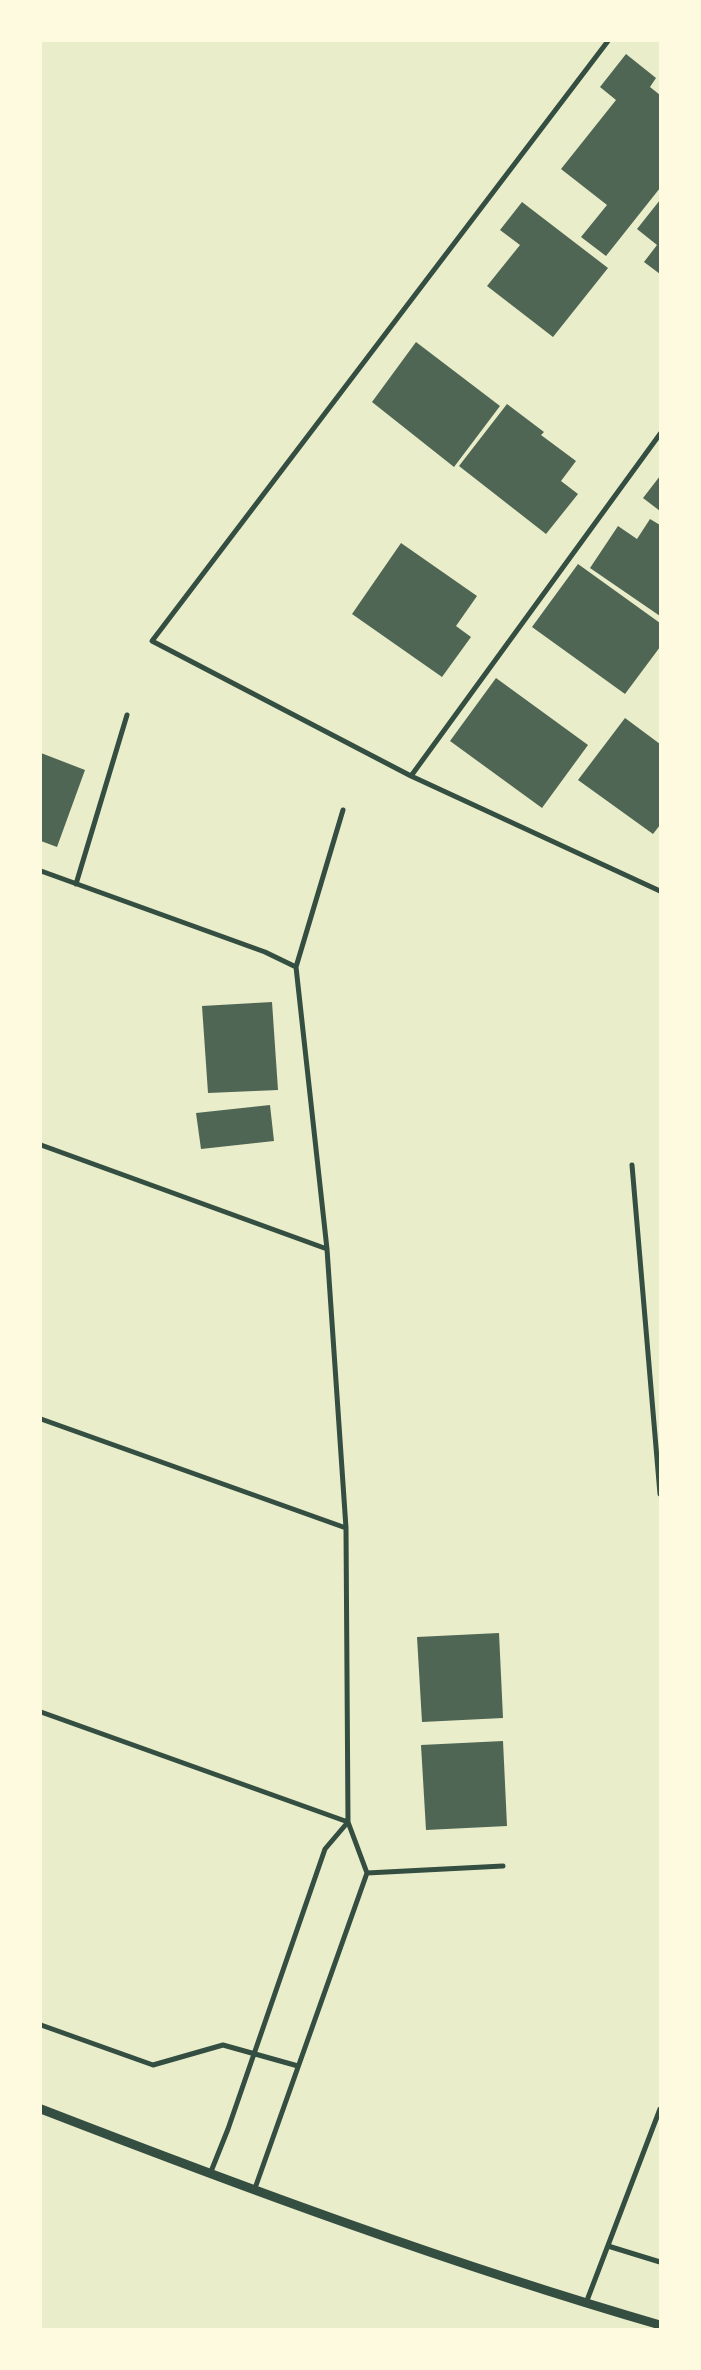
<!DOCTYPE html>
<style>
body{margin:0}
#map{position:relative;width:701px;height:2370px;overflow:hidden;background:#e9edc9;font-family:Jost,sans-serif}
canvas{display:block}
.frame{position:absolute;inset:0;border:42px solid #fefae0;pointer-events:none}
</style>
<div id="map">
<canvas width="701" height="2370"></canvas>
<div class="frame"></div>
</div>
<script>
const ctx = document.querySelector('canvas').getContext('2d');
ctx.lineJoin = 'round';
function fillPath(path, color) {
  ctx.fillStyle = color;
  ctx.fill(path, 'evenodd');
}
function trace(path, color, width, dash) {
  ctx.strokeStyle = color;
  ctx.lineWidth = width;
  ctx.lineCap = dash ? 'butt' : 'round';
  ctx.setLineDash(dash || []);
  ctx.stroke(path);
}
fillPath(new Path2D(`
 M626,54L656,78L650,87L660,95V188L606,256L581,237L607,205L561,169L616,100L600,87Z
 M660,200V274L644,262L657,245L637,229Z
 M522,202L608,268L553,337L487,286L520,245L500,230Z
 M416,342L500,406L454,467L372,402Z
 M507,404L544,432L541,435L576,461L561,481L578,494L546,534L459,466Z
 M660,476V511L643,498Z
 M650,519L660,525V616L590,568L618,526L637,539Z
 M401,543L477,596L456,626L471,637L442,677L352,614Z
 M578,564L660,623V647L625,694L532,627Z
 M496,678L588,745L542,808L450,741Z
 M625,718L660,744V825L653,834L578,780Z
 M41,753L85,770L57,847L41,841Z
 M272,1002L278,1090L208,1093L202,1006Z
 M270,1105L274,1141L201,1149L196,1113Z
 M499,1633L503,1718L422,1722L417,1637Z
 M503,1741L507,1826L426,1830L421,1745Z`), '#4f6655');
trace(new Path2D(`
 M608,41L152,641L411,776L660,891
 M411,776L660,434
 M41,871L265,952L296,967
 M76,884L127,715
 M41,1145L327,1249
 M632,1165L660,1494
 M41,1419L346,1528
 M41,1712L348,1822
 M367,1873L503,1866
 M41,2025L153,2065L223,2045L298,2066
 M210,2174L228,2129L325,1849L348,1822
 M254,2191L367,1873L348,1822L346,1528L327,1249L296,967L343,810
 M608,2246L660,2262
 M586,2303L660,2109`), '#344e41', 5);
trace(new Path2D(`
 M41,2109C245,2188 450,2264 660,2325`), '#344e41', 9);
</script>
